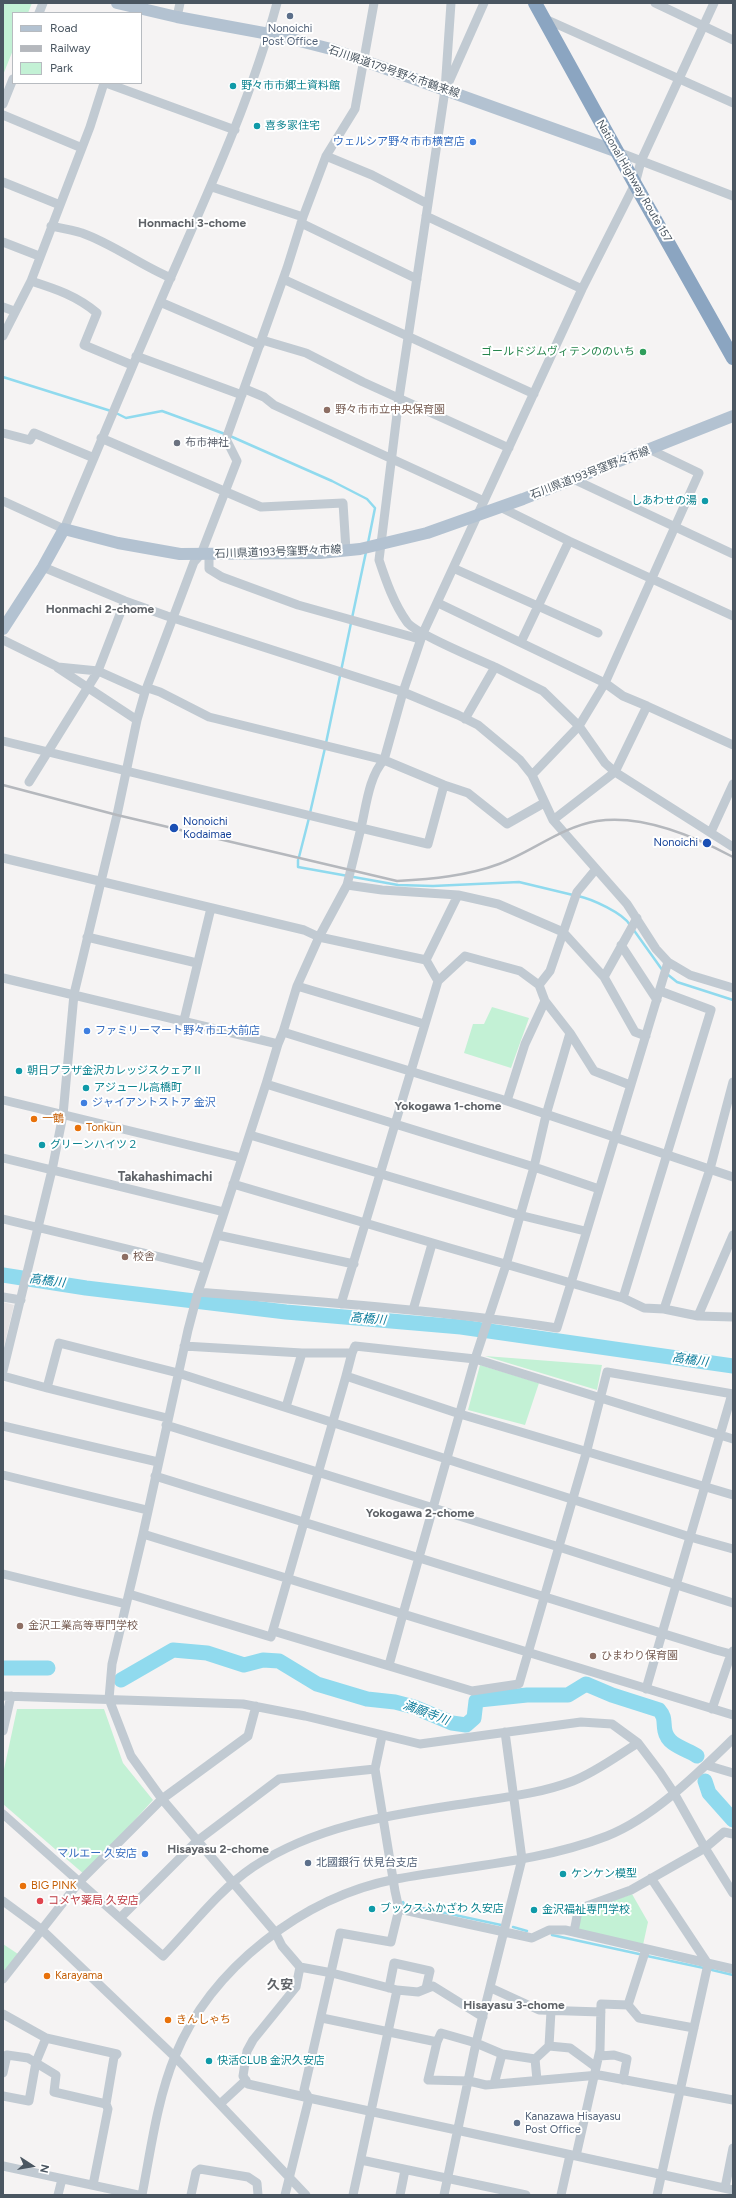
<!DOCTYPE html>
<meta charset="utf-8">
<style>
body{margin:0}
#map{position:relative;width:736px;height:2198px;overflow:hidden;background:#f5f3f3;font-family:Figtree,sans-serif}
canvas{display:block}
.frame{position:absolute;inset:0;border:4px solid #4a5661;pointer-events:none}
.legend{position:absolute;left:12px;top:12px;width:130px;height:72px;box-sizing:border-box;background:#fff;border:1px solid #b7bbc0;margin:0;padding:5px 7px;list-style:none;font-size:12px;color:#4a5661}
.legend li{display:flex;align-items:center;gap:8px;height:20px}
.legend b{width:20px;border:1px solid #b7bbc0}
.north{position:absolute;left:12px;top:2146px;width:40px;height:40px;-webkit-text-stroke:3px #fff;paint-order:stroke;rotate:102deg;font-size:11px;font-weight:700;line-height:16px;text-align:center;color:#4a5661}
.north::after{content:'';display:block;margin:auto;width:14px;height:18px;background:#4a5661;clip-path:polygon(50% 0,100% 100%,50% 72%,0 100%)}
</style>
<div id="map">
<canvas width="736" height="2198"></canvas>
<div class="frame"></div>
<ul class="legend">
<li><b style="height:5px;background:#b3c2d1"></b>Road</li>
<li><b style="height:5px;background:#b5b8bd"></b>Railway</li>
<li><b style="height:11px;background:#c3f1d5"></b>Park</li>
</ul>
<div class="north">N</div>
</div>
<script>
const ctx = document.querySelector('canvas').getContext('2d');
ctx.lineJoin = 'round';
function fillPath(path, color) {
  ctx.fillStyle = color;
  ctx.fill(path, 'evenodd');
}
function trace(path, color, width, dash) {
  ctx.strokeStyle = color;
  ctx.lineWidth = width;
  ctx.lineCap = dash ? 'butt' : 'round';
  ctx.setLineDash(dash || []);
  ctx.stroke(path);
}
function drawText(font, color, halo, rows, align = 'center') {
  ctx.font = font + ' Figtree,"Noto Sans JP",sans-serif';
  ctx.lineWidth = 4;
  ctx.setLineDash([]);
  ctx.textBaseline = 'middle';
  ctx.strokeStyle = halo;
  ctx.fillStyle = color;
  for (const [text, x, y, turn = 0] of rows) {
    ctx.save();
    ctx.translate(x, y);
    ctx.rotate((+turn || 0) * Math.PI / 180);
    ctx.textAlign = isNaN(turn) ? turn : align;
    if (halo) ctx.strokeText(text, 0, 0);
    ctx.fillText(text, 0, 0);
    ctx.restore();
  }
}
fillPath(new Path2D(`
 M3,1302L14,1305L3,1351Z`), '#e6e4e5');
fillPath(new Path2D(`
 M3,3H32L28,13H13V50L3,75Z
 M492,1007L529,1018L511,1068L464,1053L473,1024H484Z
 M485,1356L602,1365L597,1390Z
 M480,1365L539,1383L525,1425L468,1410Z
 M17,1709H104L123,1763L153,1800L85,1875L3,1804V1774Z
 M632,1894L648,1922L643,1945L576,1930L583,1911Z
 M3,1944L18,1954L3,1973Z`), '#c3f1d5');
trace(new Path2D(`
 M3,377L111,411
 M116,413L126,418L162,411L225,434
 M230,436L332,481L367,499L375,508L368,543
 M352,618L366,552
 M326,743L351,623
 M310,813L325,748
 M299,857L309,818
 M298,860V867L398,885L433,886L519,882L573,895
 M578,896C592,899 623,913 630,925
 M633,929L663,971
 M667,974L677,982L733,1000
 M403,1902L404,1904L501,1925
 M513,1927L527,1931
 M552,1935L639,1954
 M647,1956L704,1968
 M712,1970L733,1975`), '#90daee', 2.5);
trace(new Path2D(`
 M3,1275L86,1288L286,1312L461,1327L733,1366
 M3,1668H48
 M121,1680L173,1650L207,1653L244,1665L263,1660L279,1661L317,1684L367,1699L395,1702L414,1707L452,1723L466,1725L474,1718L476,1701L479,1700L527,1695H568L586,1684L612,1695L659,1710C666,1718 663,1722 665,1731C668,1746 687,1749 697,1756
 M705,1781L709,1793L733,1820`), '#90daee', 15);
trace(new Path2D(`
 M451,3L445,90L399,398L379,560C386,581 394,604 407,622C414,633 479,660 495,667L465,719
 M655,3L733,40
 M39,13L43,3
 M177,17L180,3
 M543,18L733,103
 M106,83L235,130
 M448,84L484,3
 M3,104L13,79
 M3,115L82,148
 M618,152L733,196
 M326,156L372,175L428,204
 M3,182L60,205
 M212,187L303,217L326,156L355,109L374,3
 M426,216L582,289
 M301,223L417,279
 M51,226C61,228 72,230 82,233C113,244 140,265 171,278
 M3,242L39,256
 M283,279L534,394
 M31,281C56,289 77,296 97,313L84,345L132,365
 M160,302L260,345
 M3,307L14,311
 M3,336L31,281L90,127L104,83
 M262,340L306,353L363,382L509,448
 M136,356L242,395
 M245,389L264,397L274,405L484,501
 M3,433L30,440L34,433L94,458
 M101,438L261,507L343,503L346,550
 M573,479L733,554
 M3,501L64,529C99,445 134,362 170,279C210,188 251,99 277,3
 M500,507L569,541L733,616
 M209,554V569L222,577L298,605L416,638L423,633
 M43,567L125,601L167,616L403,692L458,715L478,725L520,760L532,775L553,820L627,904L656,949L668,962L690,975L733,988
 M453,568L598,633
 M438,603L605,683L623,696L647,706
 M3,640L58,667L98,671L145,692
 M521,642L569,541
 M495,667L543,691L579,726L605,763L615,772L733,847
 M58,668L137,720
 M148,688L160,692L209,717L384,760L444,785L468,793L507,824L544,803
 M3,741L361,828C366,807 369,776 384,760L403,692L423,633L582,289L635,184L641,161L714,3
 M532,775L579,726L605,683L699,473L651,450
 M29,782L98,671L125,601
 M553,820L615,772L647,706L733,745
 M711,832L733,784
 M3,858L304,930L319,937L347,885
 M458,895L498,904L563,932L604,977L635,1032L646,1036
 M87,937L197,963
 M621,945L657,1000
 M604,977L637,918
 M3,978L278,1044L283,1032L507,1101L733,1177
 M539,985L550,971L577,892L596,869
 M297,986L424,1024
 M184,1020L211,908
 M283,1032L297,986L319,937L426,960
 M570,1033L594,1071L630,1085
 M278,1044L266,1084L534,1167L546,1115L570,1033L545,1001L539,985L520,971L465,956L438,981L426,960L458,895L382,890L347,885L361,828L428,844L444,785
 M3,1100L242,1158L198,1292L188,1330L143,1534
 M507,1101L525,1044L545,1001
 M250,1135L519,1215L585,1231
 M3,1158L224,1212
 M242,1158L266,1084
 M233,1184C346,1217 458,1251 571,1283L668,962
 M3,1219L206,1268
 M217,1235L354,1264
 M198,1292C318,1302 438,1310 557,1328L571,1283L623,1298L644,1308L664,1309L698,1316L733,1317
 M3,1297L21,1300
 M623,1298L711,1010L660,991
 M341,1304L438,981
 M664,1309L710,1169L733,1082
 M413,1310L432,1244
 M698,1316L733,1235
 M184,1346L302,1353H352L355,1346L475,1359L733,1439
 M3,1371L52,1170L63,1115L74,994L117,815L137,720L145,692L194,562L201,554L237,461L226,439L287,268L303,217
 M3,1376L47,1388L59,1343L178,1373L690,1537L732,1394
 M346,1376L352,1353
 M47,1388L167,1418
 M286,1407L302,1353
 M166,1425L559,1547L733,1603
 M3,1426L158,1462
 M3,1475L147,1510
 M155,1476L716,1650L731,1654L733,1651
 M3,1574L126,1604
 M129,1594L271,1637L346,1376L460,1414L733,1495
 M273,1631L472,1691L519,1684L587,1450L607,1372L733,1394
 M389,1665L403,1614L733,1715
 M646,1689L690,1537L733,1549
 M3,1696L243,1704L305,1716L420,1744L581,1722L612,1724L638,1743L660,1772L674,1793L705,1848L733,1893
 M256,1706L248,1736L162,1799L275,1932L282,1946L300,1967L296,1987L253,2040L247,2051L243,2076L248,2084L309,2098L304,2090L340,1933L391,1942L399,1909L395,1891L375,1769
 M712,1709L731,1654
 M3,1731L11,1696
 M706,1765L733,1773
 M3,1814L120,1918L197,1841L279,1779L375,1769L382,1736
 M651,1878L708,1964L657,2195
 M3,1901L41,1929L175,2057L306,2195
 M399,1909L532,1938L549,1930H565L733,1969
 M120,1918L163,1956C192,1926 219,1890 253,1867C320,1823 398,1814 475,1802C508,1797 542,1793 573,1781C596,1772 617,1756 638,1743
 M574,1932L578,1911L584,1907L631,1890L705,1848L724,1832L733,1834
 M646,1949L628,2005L639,2018L694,2028
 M300,1967L332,1973L397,1990L353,2195
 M3,1979L80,1881L162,1799L131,1756L109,1699L112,1664L143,1534L403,1614L475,1359L506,1265L534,1167L599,1189
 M389,1988L394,1963L430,1971L426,1988
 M491,1988L539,2010L601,2012
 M397,1990L418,1992L433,1986L483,2017
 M3,2014L46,2038L117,2054L114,2057L106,2104L108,2109L93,2185
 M322,2018L437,2042L441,2033L476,2043L502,2054L535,2059L537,2080
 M437,2042L428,2080L469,2081L486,2085L599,2075L733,2100
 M549,2046L551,2011
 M599,2056L614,2055L627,2059L623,2080
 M535,2059L549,2046L570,2048L596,2067
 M3,2073L7,2055L28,2058L56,2075L54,2092L106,2104
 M494,2084L502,2054
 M3,2096L29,2101L36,2062L46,2038
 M220,2104L246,2080
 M576,2156L600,2050L601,2004L628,2005
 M361,2160L526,2195
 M3,2166L138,2195
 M725,2188L733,2148
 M58,2195L62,2179
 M142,2195C151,2149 157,2100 175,2056C211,1968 303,1897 396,1879C466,1866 540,1862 607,1836C653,1818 698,1773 733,1739
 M191,2195L196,2172L200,2169L248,2177L257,2183L258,2195
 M285,2195L309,2098L733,2190
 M400,2195L405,2170
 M444,2195L476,2043L522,1859L505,1732
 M561,2195L570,2155`), '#c1cad2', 9);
trace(new Path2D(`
 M117,3L177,17L280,36L331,49L618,152
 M3,629L43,567L64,529L118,543L180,554L320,553L360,549L427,533L523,499L733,416`), '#b3c2d1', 12);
trace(new Path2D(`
 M535,3L635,184L733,358`), '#8ba5c1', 14);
trace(new Path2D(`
 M3,785L117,815L397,881C432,879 467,876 499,864C532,852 561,827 597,821C642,814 694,836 733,857`), '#b5b8bd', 2.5);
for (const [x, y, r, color] of [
 [290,16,4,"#5c6f8a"],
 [233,86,4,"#0f9aa8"],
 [257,126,4,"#0f9aa8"],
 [473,142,4,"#3f7fe0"],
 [643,352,4,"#2e9e5b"],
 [327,410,4,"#8d6e63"],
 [177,443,4,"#6b7280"],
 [705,501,4,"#0f9aa8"],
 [174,828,5,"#1a4fb4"],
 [707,843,5,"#1a4fb4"],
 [87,1031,4,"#3f7fe0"],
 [19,1071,4,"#0f9aa8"],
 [86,1088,4,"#0f9aa8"],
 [84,1103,4,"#3f7fe0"],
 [34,1119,4,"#e8710a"],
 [78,1128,4,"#e8710a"],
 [42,1145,4,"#0f9aa8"],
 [125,1257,4,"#8d6e63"],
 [20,1626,4,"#8d6e63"],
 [593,1656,4,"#8d6e63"],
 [145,1854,4,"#3f7fe0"],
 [308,1863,4,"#5c6f8a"],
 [563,1874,4,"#0f9aa8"],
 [23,1886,4,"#e8710a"],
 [40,1901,4,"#e0444e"],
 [372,1909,4,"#0f9aa8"],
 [534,1910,4,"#0f9aa8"],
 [47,1976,4,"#e8710a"],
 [168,2020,4,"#e8710a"],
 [209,2061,4,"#0f9aa8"],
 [517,2123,4,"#5c6f8a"]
]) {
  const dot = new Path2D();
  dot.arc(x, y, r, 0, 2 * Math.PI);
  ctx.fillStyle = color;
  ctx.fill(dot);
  trace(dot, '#fff', 1.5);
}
drawText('11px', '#4e5e75', '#fff', [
 ["Nonoichi",290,29,"center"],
 ["Post Office",290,42,"center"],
 ["北國銀行 伏見台支店",316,1863],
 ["Kanazawa Hisayasu",525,2117],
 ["Post Office",525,2130]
], 'left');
drawText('11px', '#4a5661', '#fff', [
 ["石川県道179号野々市鶴来線",394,72,19],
 ["National Highway Route 157",634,181,60],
 ["石川県道193号窪野々市線",590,473,-21],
 ["石川県道193号窪野々市線",278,552,-2]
]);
drawText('11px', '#0d838f', '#fff', [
 ["野々市市郷土資料館",241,86],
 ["喜多家住宅",265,126],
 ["しあわせの湯",697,501,"right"],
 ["朝日プラザ金沢カレッジスクェアⅡ",27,1071],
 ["アジュール高橋町",94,1088],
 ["グリーンハイツ２",50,1145],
 ["ケンケン模型",571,1874],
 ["ブックスふかざわ 久安店",380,1909],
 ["金沢福祉専門学校",542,1910],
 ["快活CLUB 金沢久安店",217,2061]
], 'left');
drawText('11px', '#366cbe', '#fff', [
 ["ウェルシア野々市市横宮店",465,142],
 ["ファミリーマート野々市工大前店",95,1031,"left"],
 ["ジャイアントストア 金沢",92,1103,"left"],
 ["マルエー 久安店",137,1854]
], 'right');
drawText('11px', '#27864d', '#fff', [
 ["ゴールドジムヴィテンののいち",635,352]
], 'right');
drawText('11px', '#785e54', '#fff', [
 ["野々市市立中央保育園",335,410],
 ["校舎",133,1257],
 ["金沢工業高等専門学校",28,1626],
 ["ひまわり保育園",601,1656]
], 'left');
drawText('11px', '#5b616d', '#fff', [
 ["布市神社",185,443]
], 'left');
drawText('11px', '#164399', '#fff', [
 ["Nonoichi",183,822],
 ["Kodaimae",183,835],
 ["Nonoichi",698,843,"right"]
], 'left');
drawText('11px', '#c56008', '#fff', [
 ["一鶴",42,1119],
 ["Tonkun",86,1128],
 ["BIG PINK",31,1886],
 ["Karayama",55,1976],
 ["きんしゃち",176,2020]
], 'left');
drawText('11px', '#be3a42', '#fff', [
 ["コメヤ薬局 久安店",48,1901]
], 'left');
drawText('bold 12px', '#5f6368', '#fff', [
 ["Honmachi 3-chome",192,223],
 ["Honmachi 2-chome",100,609],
 ["Yokogawa 1-chome",448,1106],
 ["Yokogawa 2-chome",420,1513],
 ["Hisayasu 2-chome",218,1849],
 ["Hisayasu 3-chome",514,2005]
]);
drawText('italic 12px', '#0c7c9b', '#fff', [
 ["高橋川",47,1281,7],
 ["高橋川",368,1319,5],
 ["高橋川",690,1360,8],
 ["満願寺川",426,1713,20]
]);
drawText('bold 13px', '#5f6368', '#fff', [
 ["Takahashimachi",165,1177],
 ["久安",280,1985]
]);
</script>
